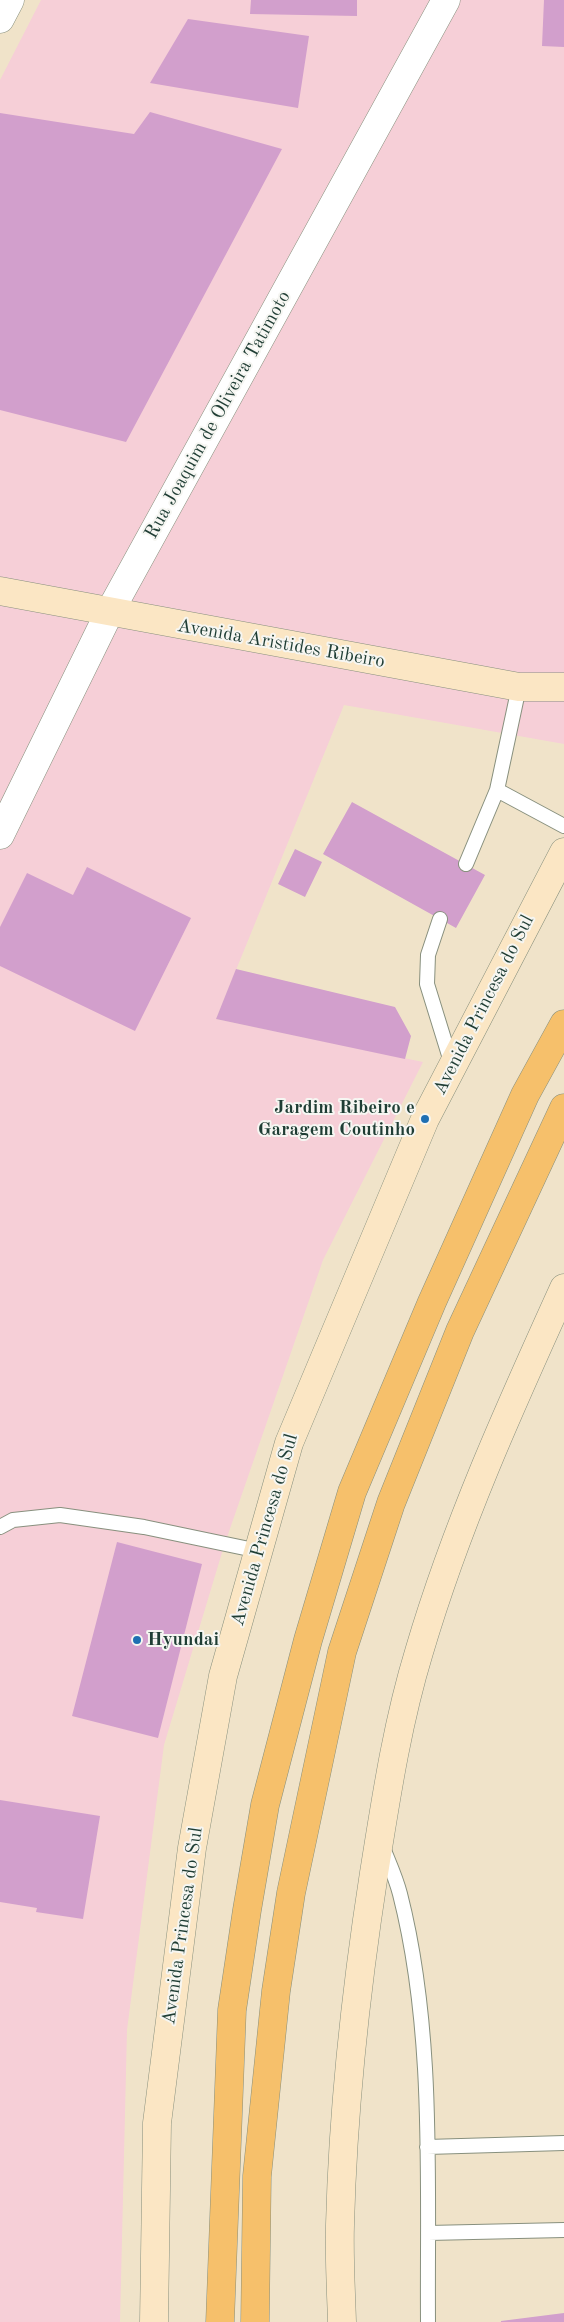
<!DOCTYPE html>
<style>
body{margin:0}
canvas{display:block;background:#f0e3c9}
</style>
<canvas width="564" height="2322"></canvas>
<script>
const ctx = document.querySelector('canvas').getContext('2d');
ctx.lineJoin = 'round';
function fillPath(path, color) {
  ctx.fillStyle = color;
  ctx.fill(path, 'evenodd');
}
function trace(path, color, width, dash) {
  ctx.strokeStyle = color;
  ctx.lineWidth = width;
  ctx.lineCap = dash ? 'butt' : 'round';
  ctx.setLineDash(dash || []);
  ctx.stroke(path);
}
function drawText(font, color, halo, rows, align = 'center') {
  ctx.font = font + ' "Old Standard TT",serif';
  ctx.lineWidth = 4;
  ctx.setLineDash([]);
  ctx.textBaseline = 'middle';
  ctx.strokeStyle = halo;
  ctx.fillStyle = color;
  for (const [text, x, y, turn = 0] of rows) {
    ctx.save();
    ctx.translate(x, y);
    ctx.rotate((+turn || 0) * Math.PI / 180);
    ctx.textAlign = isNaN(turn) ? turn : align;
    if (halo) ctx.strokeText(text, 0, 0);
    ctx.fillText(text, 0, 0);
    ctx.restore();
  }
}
fillPath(new Path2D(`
 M41,0H564V744L344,705L216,1019L423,1062L323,1260L224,1546L164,1745L127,2030L120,2322H0V80Z`), '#f6cfd7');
fillPath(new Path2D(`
 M251,0H357V16L250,14Z
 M544,0H564V47L542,46Z
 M188,19L309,36L298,108L150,83Z
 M150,112L282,149L126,442L0,410V113L134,134Z
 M352,802L485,875L456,928L323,854Z
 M295,849L322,862L305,897L278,884Z
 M87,867L191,918L135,1031L0,966V927L27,873L73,895Z
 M236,969L395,1007L411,1036L405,1059L216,1019Z
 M117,1542L202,1564L158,1738L72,1716Z
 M0,1800L100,1816L83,1919L36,1912L37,1908L0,1902Z
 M564,2313V2322H501V2321Z`), '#d29fcc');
const lane = new Path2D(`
 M497,790L564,826
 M466,864L497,790L519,687
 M440,919L428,955L427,984L452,1065
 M0,1527L13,1520L60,1515L144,1527L259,1551
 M383,1848C389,1863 396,1878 400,1894C435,2031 427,2181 428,2322
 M427,2147L564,2143
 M428,2233L564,2230`);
const street = new Path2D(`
 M0,19L10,0
 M0,835L109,613L446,0`);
const secondary = new Path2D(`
 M0,591L519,687H564
 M154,2322L157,2123L192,1848L223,1676L289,1443L425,1119L564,852
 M342,2322C341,2290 339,2257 340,2225C343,2107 356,1989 374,1873C386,1798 397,1724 419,1652C456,1526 510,1407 564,1288`);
const highway = new Path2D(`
 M220,2322L232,2010L247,1910L265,1805L308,1640L352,1492L432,1302L525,1095L564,1024
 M255,2322L257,2176L276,1991L291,1893L342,1652L391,1503L460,1331L564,1108`);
trace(lane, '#88907e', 16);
trace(street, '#88907e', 29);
trace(secondary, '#88907e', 29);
trace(highway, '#88907e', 29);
trace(lane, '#fff', 14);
trace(street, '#fff', 28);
trace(secondary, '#fbe6c4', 28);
trace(highway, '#f6c06b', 28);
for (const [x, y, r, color] of [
 [425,1119,5,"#1f6fb2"],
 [137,1640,5,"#1f6fb2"]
]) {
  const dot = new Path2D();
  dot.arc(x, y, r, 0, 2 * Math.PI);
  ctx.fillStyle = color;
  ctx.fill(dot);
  trace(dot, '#f6f6f2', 2);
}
drawText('19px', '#1f3d34', '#f6f6f2', [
 ["Rua Joaquim de Oliveira Tatimoto",218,415,-61],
 ["Avenida Aristides Ribeiro",281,644,10],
 ["Avenida Princesa do Sul",484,1005,-63],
 ["Avenida Princesa do Sul",265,1530,-74],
 ["Avenida Princesa do Sul",183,1926,-82]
]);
drawText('bold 19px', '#1f3d34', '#f6f6f2', [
 ["Jardim Ribeiro e",415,1108],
 ["Garagem Coutinho",415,1130],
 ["Hyundai",147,1640,"left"]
], 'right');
</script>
